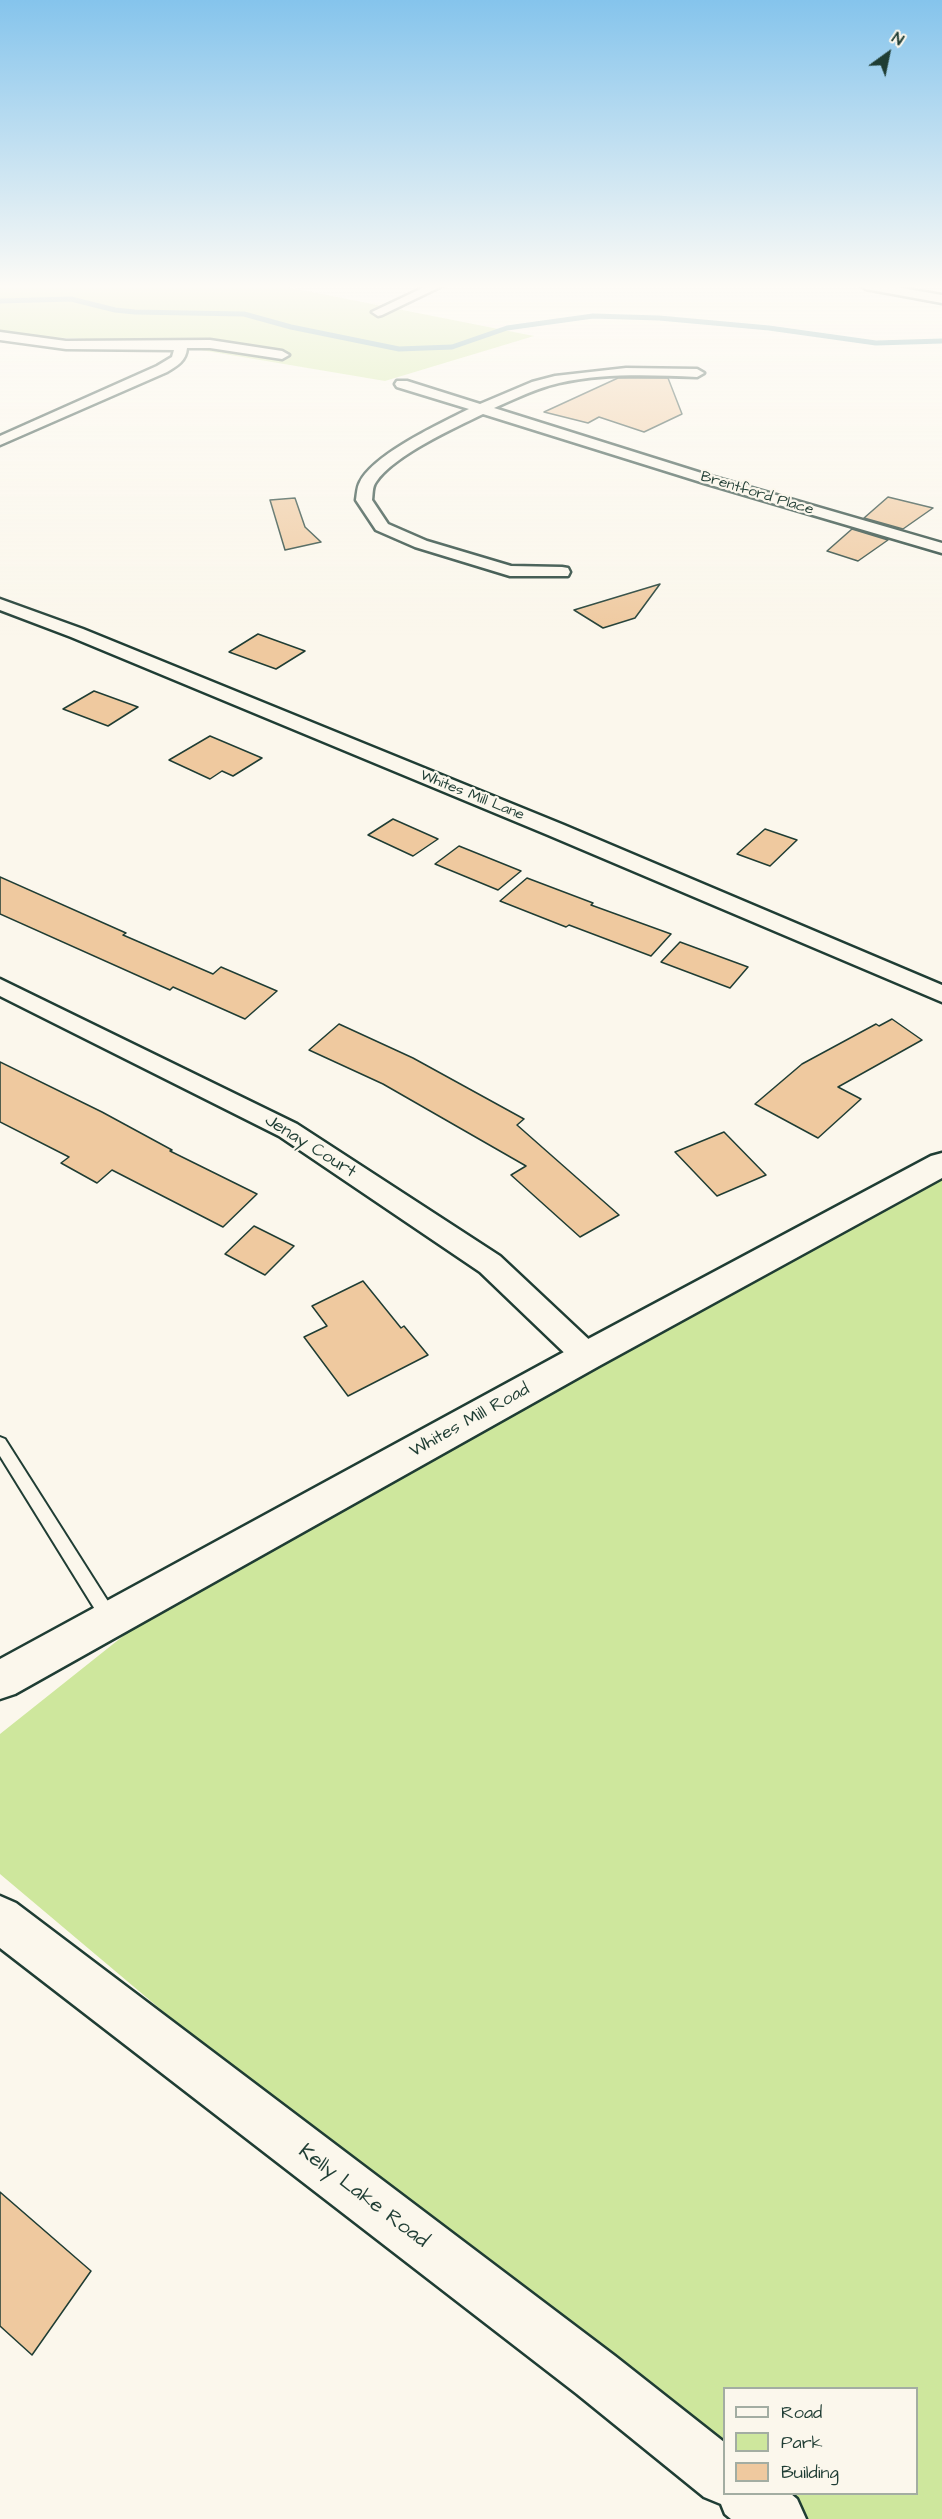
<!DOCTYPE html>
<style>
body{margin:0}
#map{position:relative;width:942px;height:2519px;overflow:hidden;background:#fbf7ec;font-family:"Architects Daughter",sans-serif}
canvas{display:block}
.legend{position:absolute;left:723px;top:2387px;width:195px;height:108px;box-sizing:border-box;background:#fbf7ec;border:2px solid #a3ada2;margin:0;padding:8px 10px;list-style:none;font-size:18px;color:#1f3d34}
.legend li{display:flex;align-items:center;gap:12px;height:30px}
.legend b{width:30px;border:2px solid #a3ada2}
.north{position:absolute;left:858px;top:24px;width:60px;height:60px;-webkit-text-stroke:4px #fbf7ec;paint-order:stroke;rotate:33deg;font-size:16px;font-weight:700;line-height:24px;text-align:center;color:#1f3d34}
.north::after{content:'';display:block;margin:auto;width:21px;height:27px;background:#1f3d34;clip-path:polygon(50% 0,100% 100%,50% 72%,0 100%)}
</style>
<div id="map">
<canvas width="942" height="2519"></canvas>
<ul class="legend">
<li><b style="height:8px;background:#fbf7ec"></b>Road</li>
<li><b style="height:16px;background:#cee79d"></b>Park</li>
<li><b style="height:16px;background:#efc99f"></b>Building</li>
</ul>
<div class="north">N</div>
</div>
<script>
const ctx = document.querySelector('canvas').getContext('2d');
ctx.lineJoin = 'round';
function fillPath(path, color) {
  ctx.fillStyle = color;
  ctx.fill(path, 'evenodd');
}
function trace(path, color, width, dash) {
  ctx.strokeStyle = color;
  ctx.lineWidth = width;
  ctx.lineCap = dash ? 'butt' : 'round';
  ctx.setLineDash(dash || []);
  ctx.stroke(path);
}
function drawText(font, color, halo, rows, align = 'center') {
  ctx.font = font + ' "Architects Daughter",sans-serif';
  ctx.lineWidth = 4.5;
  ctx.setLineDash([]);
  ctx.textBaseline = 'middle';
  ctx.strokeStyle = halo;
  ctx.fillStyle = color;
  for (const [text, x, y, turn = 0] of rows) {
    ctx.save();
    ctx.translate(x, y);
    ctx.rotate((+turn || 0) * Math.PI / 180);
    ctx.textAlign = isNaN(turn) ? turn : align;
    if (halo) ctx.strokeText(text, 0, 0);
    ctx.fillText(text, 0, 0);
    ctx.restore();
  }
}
fillPath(new Path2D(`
 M0,285H276L534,336L385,381L153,342L0,335Z
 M942,1152V2519H766L736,2494H916V2388H724V2484L0,1874V1734L264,1524Z`), '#cee79d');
trace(new Path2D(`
 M0,301L71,299L115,310L135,312L244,314L291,327L399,349L452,347L507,328L593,316L659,318L769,328L876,343L942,341`), '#649da7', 5);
const building = new Path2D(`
 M618,378H668L682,414L644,432L599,417L588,423L544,412Z
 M888,497L933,508L903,529L864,518Z
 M295,498L305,527L321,542L285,550L270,500Z
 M852,529L888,540L858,561L827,551Z
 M660,584L635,618L603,628L574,610Z
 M258,634L305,651L276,669L229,652Z
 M94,691L138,707L108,726L63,709Z
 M210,736L262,758L233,776L222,771L210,779L169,760Z
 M393,819L438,839L413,856L368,835Z
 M765,829L797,840L770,866L737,854Z
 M459,846L521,871L498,890L435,864Z
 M0,877L126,933L123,935L213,974L221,967L277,991L245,1019L173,987L170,990L0,914Z
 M527,878L593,903L591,905L671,934L651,956L569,925L566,927L500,901Z
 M680,942L748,967L730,988L661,962Z
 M892,1019L922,1040L838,1087L861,1099L818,1138L755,1104L802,1064L876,1024L879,1026Z
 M339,1024L413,1058L524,1119L517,1125L619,1215L580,1237L511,1175L526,1166L383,1084L309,1050Z
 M0,1062L102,1112L172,1150L170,1151L257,1194L223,1227L112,1170L97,1183L61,1163L69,1157L0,1122Z
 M724,1132L766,1175L717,1196L675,1152Z
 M254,1226L294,1246L265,1275L225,1254Z
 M363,1281L401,1328L404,1326L428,1355L348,1396L304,1337L327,1326L312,1306Z
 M0,2192L91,2271L32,2355L0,2326Z`);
fillPath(building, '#efc99f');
trace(building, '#1f3d34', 1.5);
const service = new Path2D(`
 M0,1437L5,1439L116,1614L118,1619L116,1624L110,1626L104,1624L0,1456Z`);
const minor = new Path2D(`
 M429,285H444L382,315L378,316L372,312Z
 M860,285H884L942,295V303L866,289Z
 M0,332L66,341L210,340L282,351L289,355L282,359L210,348H187C186,361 177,366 167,372L0,445V436L157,366L172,357L174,350L66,349L0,340Z
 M626,368L697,369L704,373L697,377C651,375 604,373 559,383C536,388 515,399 494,408L714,477L942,543V553L704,483L483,414C454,428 393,456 376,482C372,487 373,494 372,500L388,524L427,541L511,566L562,567L568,568L570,572L568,576H510L415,547L376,530L356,500C357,494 357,487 360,482C374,454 441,423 469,409L397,387L395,384L397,381H407L480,404L532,382L555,376Z
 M0,599L83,629L564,825L942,985V1002L548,835L71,637L0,610Z
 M0,979L297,1124L500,1256L598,1348L602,1356L598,1364L587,1368L576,1364L480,1272L279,1136L0,996Z`);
const tertiary = new Path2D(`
 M942,1153V1178L599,1366L15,1694L0,1699V1659L575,1346L931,1156Z
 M0,1896L16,1903L615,2356L724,2442V2494H791L797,2499L806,2519H731L725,2514L721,2504L704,2497L577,2394L0,1948Z`);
trace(service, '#1f3d34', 4);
trace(minor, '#1f3d34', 5);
trace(tertiary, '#1f3d34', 5);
fillPath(service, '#fbf7ec');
fillPath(minor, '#fbf7ec');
fillPath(tertiary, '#fbf7ec');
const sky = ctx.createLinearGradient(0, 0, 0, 637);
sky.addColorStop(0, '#85c4ec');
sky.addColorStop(0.45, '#fdfbf6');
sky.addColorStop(1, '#fdfbf600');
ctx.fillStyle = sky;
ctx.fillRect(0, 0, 942, 637);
drawText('15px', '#1f3d34', '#fbf7ec', [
 ["Brentford Place",757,494,17],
 ["Whites Mill Lane",472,796,22]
]);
drawText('18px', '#1f3d34', '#fbf7ec', [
 ["Jenay Court",310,1147,32],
 ["Whites Mill Road",470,1421,-29]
]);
drawText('21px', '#1f3d34', '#fbf7ec', [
 ["Kelly Lake Road",363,2197,37]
]);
</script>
